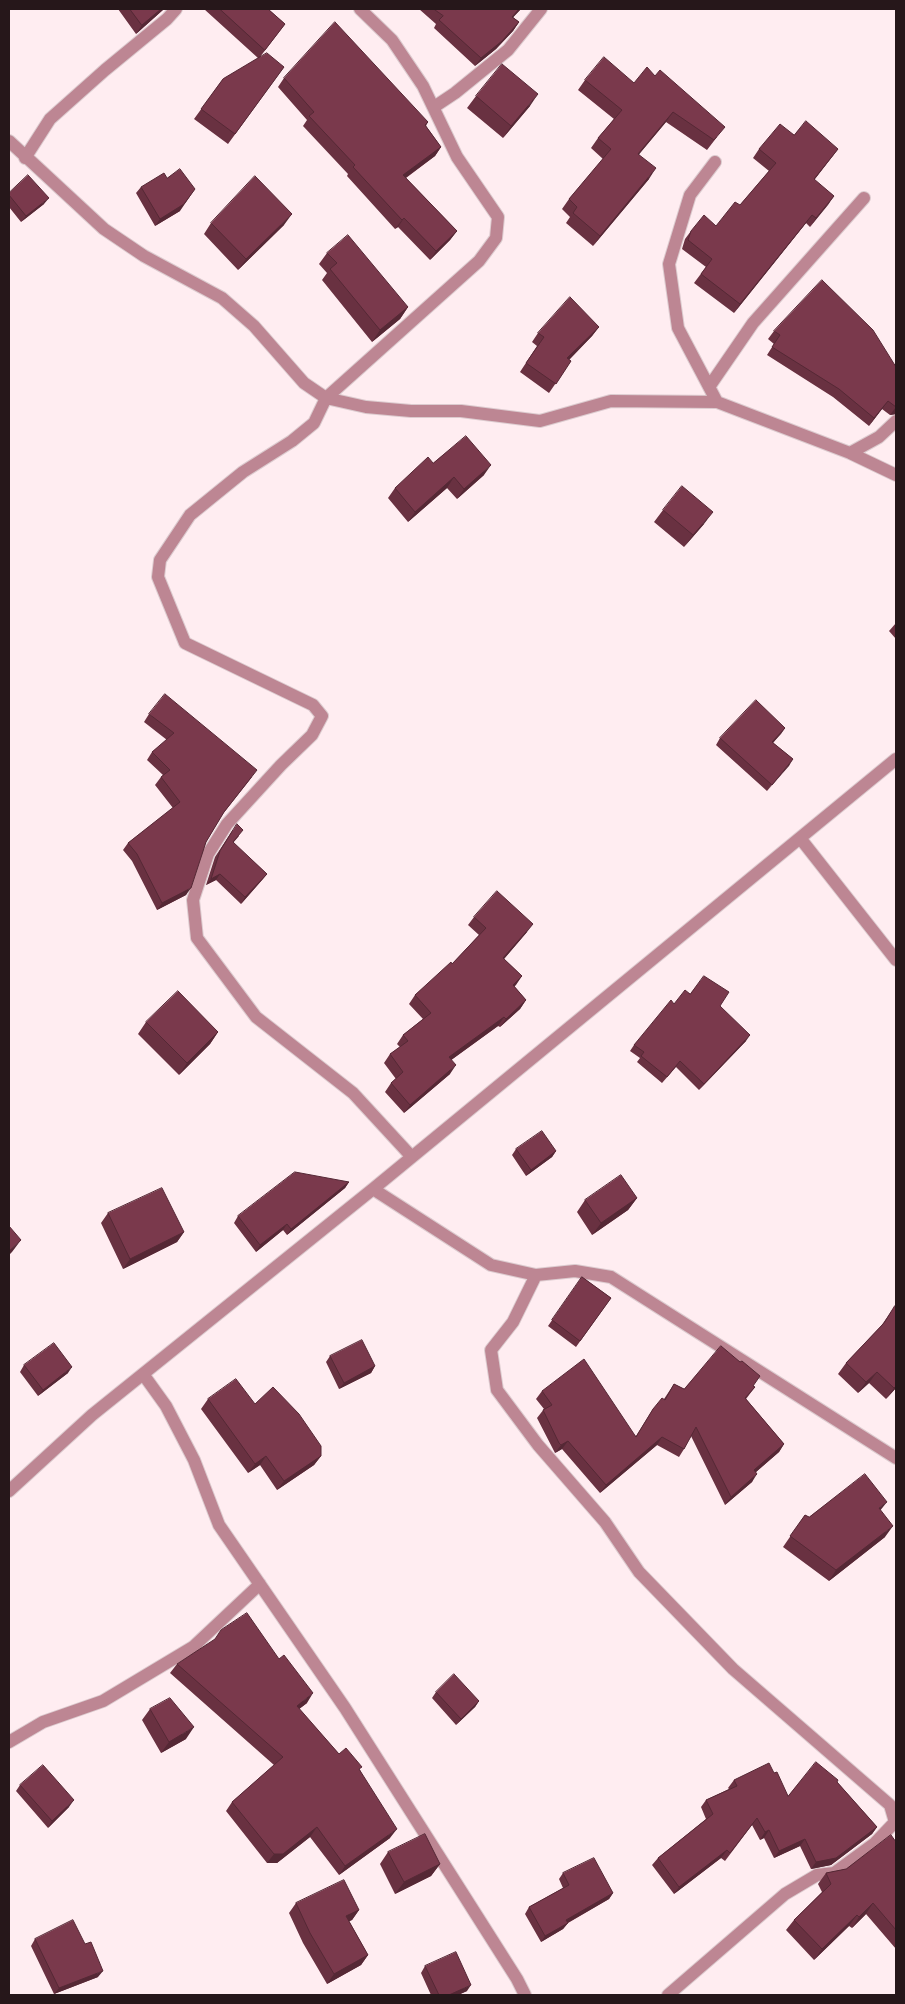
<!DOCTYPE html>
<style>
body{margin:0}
#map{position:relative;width:905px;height:2004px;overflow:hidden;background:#ffedf1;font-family:"Public Sans",sans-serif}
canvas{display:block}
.frame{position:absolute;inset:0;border:10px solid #26171a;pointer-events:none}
</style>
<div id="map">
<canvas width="905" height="2004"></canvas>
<div class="frame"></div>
</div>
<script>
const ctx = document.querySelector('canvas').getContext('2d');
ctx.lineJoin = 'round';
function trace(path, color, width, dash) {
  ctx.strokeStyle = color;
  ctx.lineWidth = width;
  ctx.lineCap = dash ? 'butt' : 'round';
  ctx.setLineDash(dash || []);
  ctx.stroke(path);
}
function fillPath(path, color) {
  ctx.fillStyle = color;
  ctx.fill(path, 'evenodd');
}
const street = new Path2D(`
 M360,9L392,40L423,86L457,157L498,217L496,238L479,261L326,398L314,423L292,441L243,472L190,515L160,560L158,577L185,643L313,705L322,716L312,735L281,765L227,824L208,854L193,900L197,938L256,1017L353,1093L411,1156
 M434,107L455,93L508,50L541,9
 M9,141L104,229L144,256L222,298L254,326L304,383L326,398L366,407L411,411H461L540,421L611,401L717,402L850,453L896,475
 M25,158L50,119L105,70L167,19L176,9
 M715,162L690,195L669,264L678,328L717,402
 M709,387L753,323L864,198
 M850,453L879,437L896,421
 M800,838L896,960
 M373,1189L491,1265L536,1275L575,1271L611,1277L896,1458
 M536,1275L513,1322L491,1350L497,1390L538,1445L605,1522L639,1572L733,1669L890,1805L895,1822L875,1843L834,1873L817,1875L785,1894L668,1995
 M143,1374L166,1406L194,1460L219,1525L345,1708L517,1979L525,1995
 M9,1491L92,1415L373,1189L896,759
 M9,1742L43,1722L103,1701L193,1647L260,1584`);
trace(street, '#dccbcf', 14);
trace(street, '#bd8693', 12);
fillPath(new Path2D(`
 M118,9H164L136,34Z
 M204,9H268L285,24L260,57L284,67L228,144L194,119L223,79L258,58Z
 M419,9H521L513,17L519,22L513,31L496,49L475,66L434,28L436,24Z
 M284,78L428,122L426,126L441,147L435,156L406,178L457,231L450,240L430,260L398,227L395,229L347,176L348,174L303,126L307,120L278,87Z
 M585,80L634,83L717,137L707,150L666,122L639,154L649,179L593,246L566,223L570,217L562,209L569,199L603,159L591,148L598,138L614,119L578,90Z
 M476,96L530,106L503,138L467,108Z
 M794,135L838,149L814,180L834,196L810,227L806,223L734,313L694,283L706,267L682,249L685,239L691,231L716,226L740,205L769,171L753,158L759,149Z
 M141,187L180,211L155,226L136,193Z
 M9,193L44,204L21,222L9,207Z
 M211,223L284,225L238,270L204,234Z
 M327,253L408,307L400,319L372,342L322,280L327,273L319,264Z
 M599,327L592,336L569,360L571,361L549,393L520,372L537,346L532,342L538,333Z
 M774,331L896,367V414L890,415L882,409L869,426L833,397L767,355L774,344L768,339Z
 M433,463L484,475L457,499L447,488L408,522L388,498L395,488Z
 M663,510L704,524L684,547L654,522Z
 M896,623V639L889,631Z
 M149,714L252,777L222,815L206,842L186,895L157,910L132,861L123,850L128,843L173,808L155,785L161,777L163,775L147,760L152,752L167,740L144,722Z
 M785,728L773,743L793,759L767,791L716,745L720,738Z
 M232,831L239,836L233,843L267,874L262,880L241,904L216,880L206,885L215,857Z
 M474,917L527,932L504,959L522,976L514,986L526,1000L520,1009L500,1027L498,1026L451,1060L450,1074L404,1113L385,1092L391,1083L396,1079L384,1063L390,1054L400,1047L397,1044L403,1035L423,1019L409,1004L415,995L452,964L479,935L468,925Z
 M690,994L720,1006L746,1041L699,1090L676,1067L662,1083L637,1062L640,1058L630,1051L634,1045L674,1004Z
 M146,1022L218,1032L210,1044L179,1075L138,1034Z
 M516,1149L556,1151L552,1157L526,1176L512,1155Z
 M349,1182L345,1188L287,1235L283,1230L256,1252L234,1223L238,1216Z
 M637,1198L628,1210L592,1235L577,1212L585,1200Z
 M108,1213L184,1232L177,1242L123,1269L101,1223Z
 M582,1277L611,1298L576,1347L548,1326Z
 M895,1306L896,1307V1388L886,1399L869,1383L858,1393L838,1374L846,1363L881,1326Z
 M330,1356L375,1366L371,1373L339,1389L326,1362Z
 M24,1365L68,1373L38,1396L20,1372Z
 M674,1384L684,1389L753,1386L755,1387L746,1399L784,1444L779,1452L756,1472L752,1482L725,1505L691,1436L684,1449L679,1457L657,1445L600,1493L562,1449L555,1453L554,1451L537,1418L544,1409L536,1399L542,1391L636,1436L653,1409L664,1399Z
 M208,1399L255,1404L321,1456L314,1465L277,1490L260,1465L248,1473L201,1409Z
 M881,1511L885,1537L829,1581L783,1547L805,1515L809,1517Z
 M177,1664L307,1703L299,1709L339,1754L360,1770L390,1838L339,1875L310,1837L277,1863H267L226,1811L232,1802L274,1765L170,1673Z
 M436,1692L479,1701L475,1707L456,1725L432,1698Z
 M150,1709L186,1739L161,1753L142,1720Z
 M774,1773L788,1796L837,1782L877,1827L872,1834L831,1865L811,1869L800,1846L774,1858L764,1838L760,1840L752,1825L725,1861L721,1858L674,1894L652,1865L658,1858L706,1819L701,1807L706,1800L729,1789L728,1788L734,1780Z
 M20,1785L69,1807L48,1828L16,1791Z
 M896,1842V1949L866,1914L852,1928L849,1926L814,1960L786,1930L794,1920L822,1892L818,1884L826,1873L846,1869Z
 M388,1852L440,1864L431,1876L395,1894L380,1864Z
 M563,1873L613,1893L609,1899L568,1923L563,1929L541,1942L525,1914L529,1907L563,1888L559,1879Z
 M296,1903L359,1910L352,1920L349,1921L368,1955L361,1965L327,1984L303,1943L289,1913Z
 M35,1939L85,1944L98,1977L54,1994L31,1946Z
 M425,1966L467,1991L458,1995H431L421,1973Z`), '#693141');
fillPath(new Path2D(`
 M161,9H164L136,34L142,25Z
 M519,9H521L506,25L512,17Z
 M519,22L513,31L496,49L475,66L481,58Z
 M538,94L530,106L503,138L511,126Z
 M673,112L666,122L631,164L638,154Z
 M441,147L435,156L397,184L403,175Z
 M838,149L832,157L808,188L814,179Z
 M656,168L649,179L593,246L600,236Z
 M195,189L180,211L155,226L160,219Z
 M834,196L828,205L810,227L816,218Z
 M49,198L44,204L21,222L26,216Z
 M292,214L284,225L238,270L246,259Z
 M812,215L806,223L734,313L740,304Z
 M404,218L398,227L395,229L402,220Z
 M457,231L450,240L430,260L436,251Z
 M408,307L400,319L372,342L380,330Z
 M599,327L592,336L561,368L567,358Z
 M888,401L882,409L869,426L874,418Z
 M896,407V414L890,415Z
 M491,465L484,475L457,499L464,489Z
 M454,477L447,488L408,522L415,512Z
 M713,512L704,524L684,547L693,535Z
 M785,728L781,734L768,748L772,742Z
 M793,759L789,766L767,791L772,785Z
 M220,874L216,880L206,885L211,879Z
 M267,874L262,880L241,904L245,897Z
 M191,888L186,895L157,910L162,903Z
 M533,924L527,932L497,967L503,958Z
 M522,976L516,985L507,994L513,985Z
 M526,1000L520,1009L500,1027L506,1019Z
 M504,1017L498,1026L443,1066L449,1057Z
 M218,1032L210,1044L179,1075L187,1063Z
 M750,1035L746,1041L699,1090L704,1084Z
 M456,1065L450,1074L404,1113L410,1105Z
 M556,1151L552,1157L526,1176L531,1170Z
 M349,1182L345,1188L287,1235L291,1229Z
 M637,1198L628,1210L592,1235L601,1223Z
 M287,1224L283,1230L256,1252L260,1245Z
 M184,1232L177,1242L123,1269L130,1259Z
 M21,1240L12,1252L9,1255V1251Z
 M375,1366L371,1373L339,1389L344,1383Z
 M72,1367L68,1373L38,1396L43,1390Z
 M877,1372L869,1383L858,1393L866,1382Z
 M896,1386V1388L886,1399L894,1388Z
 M662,1437L657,1445L600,1493L606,1485Z
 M568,1441L562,1449L555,1453L561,1445Z
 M784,1444L779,1452L749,1478L754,1470Z
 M266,1456L260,1465L248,1473L255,1464Z
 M321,1456L314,1465L277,1490L284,1481Z
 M757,1474L752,1482L725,1505L731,1497Z
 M887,1502L879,1512V1508Z
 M893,1526L885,1537L829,1581L836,1570Z
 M313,1693L307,1703L290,1716L297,1706Z
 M479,1701L475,1707L456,1725L461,1719Z
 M194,1727L186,1739L161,1753L169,1742Z
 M74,1800L69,1807L48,1828L52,1821Z
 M317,1827L310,1837L277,1863H267L274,1854Z
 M877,1827L872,1834L831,1865L811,1869L816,1862Z
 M397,1829L390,1838L339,1875L345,1866Z
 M769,1830L764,1838L760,1840L765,1832Z
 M805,1839L800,1846L774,1858L779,1851Z
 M727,1850L721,1858L674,1894L679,1887Z
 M440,1864L431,1876L395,1894L404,1882Z
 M613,1893L609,1899L562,1926L566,1920Z
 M873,1903L866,1914L852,1928L859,1917Z
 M359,1910L352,1920L339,1926L346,1916Z
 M857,1915L849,1926L814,1960L822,1949Z
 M568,1923L563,1929L541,1942L545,1936Z
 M368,1955L361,1965L327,1984L334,1974Z
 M103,1971L98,1977L54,1994L59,1988Z
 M471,1985L467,1991L458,1995H449Z`), '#552835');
const building = new Path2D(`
 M130,9H161L142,25Z
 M220,9H268L285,24L265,50Z
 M434,9H519L512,17L519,22L502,41L481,58L439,20L443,16Z
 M335,22L428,122L425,125L441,147L403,175L457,231L436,251L404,218L402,220L353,167L355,165L309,116L314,112L284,78Z
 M267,53L284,67L235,134L201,109L223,79Z
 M604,57L634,83L647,67L655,76L660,70L725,127L714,140L673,112L638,154L656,168L600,236L573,213L577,207L569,199L611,149L598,138L622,110L585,80Z
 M502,64L538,94L511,126L476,96Z
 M806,121L838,149L814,179L834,196L816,218L812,215L740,304L701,274L712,259L688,240L691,231L704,215L716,226L735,202L740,205L776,163L759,149L780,124L794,135Z
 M180,169L195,189L184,204L160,219L141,187L164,173L167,178Z
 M28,175L49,198L26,216L9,195V193Z
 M255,176L292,214L246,259L211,223Z
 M348,235L408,307L380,330L330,269L337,263L327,253Z
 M822,280L873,330L896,367V407L888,401L874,418L839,389L772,347L780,335L774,331Z
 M570,297L599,327L567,358L571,361L556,384L526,363L544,337L538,333Z
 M466,436L491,465L464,489L454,477L415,512L395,488L428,457L433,463Z
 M682,486L713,512L693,535L663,510Z
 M165,694L257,770L224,812L206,842L191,888L162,903L137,854L128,843L180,802L161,777L170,770L152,752L174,733L149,714Z
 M756,700L785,728L772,742L793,759L772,785L720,738Z
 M237,824L243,830L233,842L267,874L245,897L220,874L211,879L220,851Z
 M497,891L533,924L503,958L522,976L513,985L526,1000L506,1019L504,1017L449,1057L456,1065L410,1105L391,1083L403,1072L390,1054L408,1041L403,1035L431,1013L415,995L451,962L452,964L486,928L474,917Z
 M704,976L729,992L720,1006L750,1035L704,1084L680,1061L667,1077L641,1056L644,1052L634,1045L671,1000L674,1004L685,990L690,994Z
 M178,991L218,1032L187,1063L146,1022Z
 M542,1131L556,1151L531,1170L516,1149Z
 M295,1172L349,1182L291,1229L287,1224L260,1245L238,1216Z
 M621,1175L637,1198L601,1223L585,1200Z
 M162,1188L184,1232L130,1259L108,1213Z
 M9,1226L21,1240L9,1251Z
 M582,1277L611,1298L580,1341L552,1320Z
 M895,1306L896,1307V1386L894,1388L877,1372L866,1382L846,1363L884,1323Z
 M362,1340L375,1366L344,1383L330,1356Z
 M54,1343L72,1367L43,1390L24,1365Z
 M721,1346L740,1362L742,1361L760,1376L753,1386L755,1387L745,1398L784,1444L754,1470L757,1474L731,1497L696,1427L684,1449L662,1437L606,1485L568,1441L561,1445L559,1443L543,1410L552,1405L542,1391L584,1359L636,1437L653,1409L662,1398L665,1400L674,1384L684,1389Z
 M236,1379L255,1404L273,1387L299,1414L321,1446V1456L284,1481L266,1456L255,1464L208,1399Z
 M865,1474L887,1502L879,1508L893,1526L836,1570L790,1536L805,1515L809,1517Z
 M247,1613L279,1659L284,1655L313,1693L297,1706L339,1754L346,1748L362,1767L359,1769L397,1829L345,1866L317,1827L283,1854H274L232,1802L283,1757L177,1664L215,1639L221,1630Z
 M454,1674L479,1701L461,1719L436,1692Z
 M170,1698L194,1727L169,1742L150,1709Z
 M816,1762L838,1780L837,1782L877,1827L836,1858L816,1862L805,1839L779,1851L769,1830L765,1832L757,1818L730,1853L727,1850L679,1887L658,1858L713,1814L706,1800L737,1786L734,1780L769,1763L774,1773L777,1772L788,1796Z
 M43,1765L74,1800L52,1821L20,1785Z
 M425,1834L440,1864L404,1882L388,1852Z
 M891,1835L896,1842V1930L873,1903L859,1917L857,1915L822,1949L794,1920L831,1884L826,1873L846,1869Z
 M594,1858L613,1893L566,1920L568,1923L545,1936L529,1907L569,1885L563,1873Z
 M344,1880L359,1910L346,1916L368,1955L334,1974L310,1933L296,1903Z
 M73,1920L85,1944L91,1942L103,1971L59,1988L35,1939Z
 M456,1952L471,1985L449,1995H439L425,1966Z`);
fillPath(building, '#7a394c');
trace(building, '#552835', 1);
</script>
